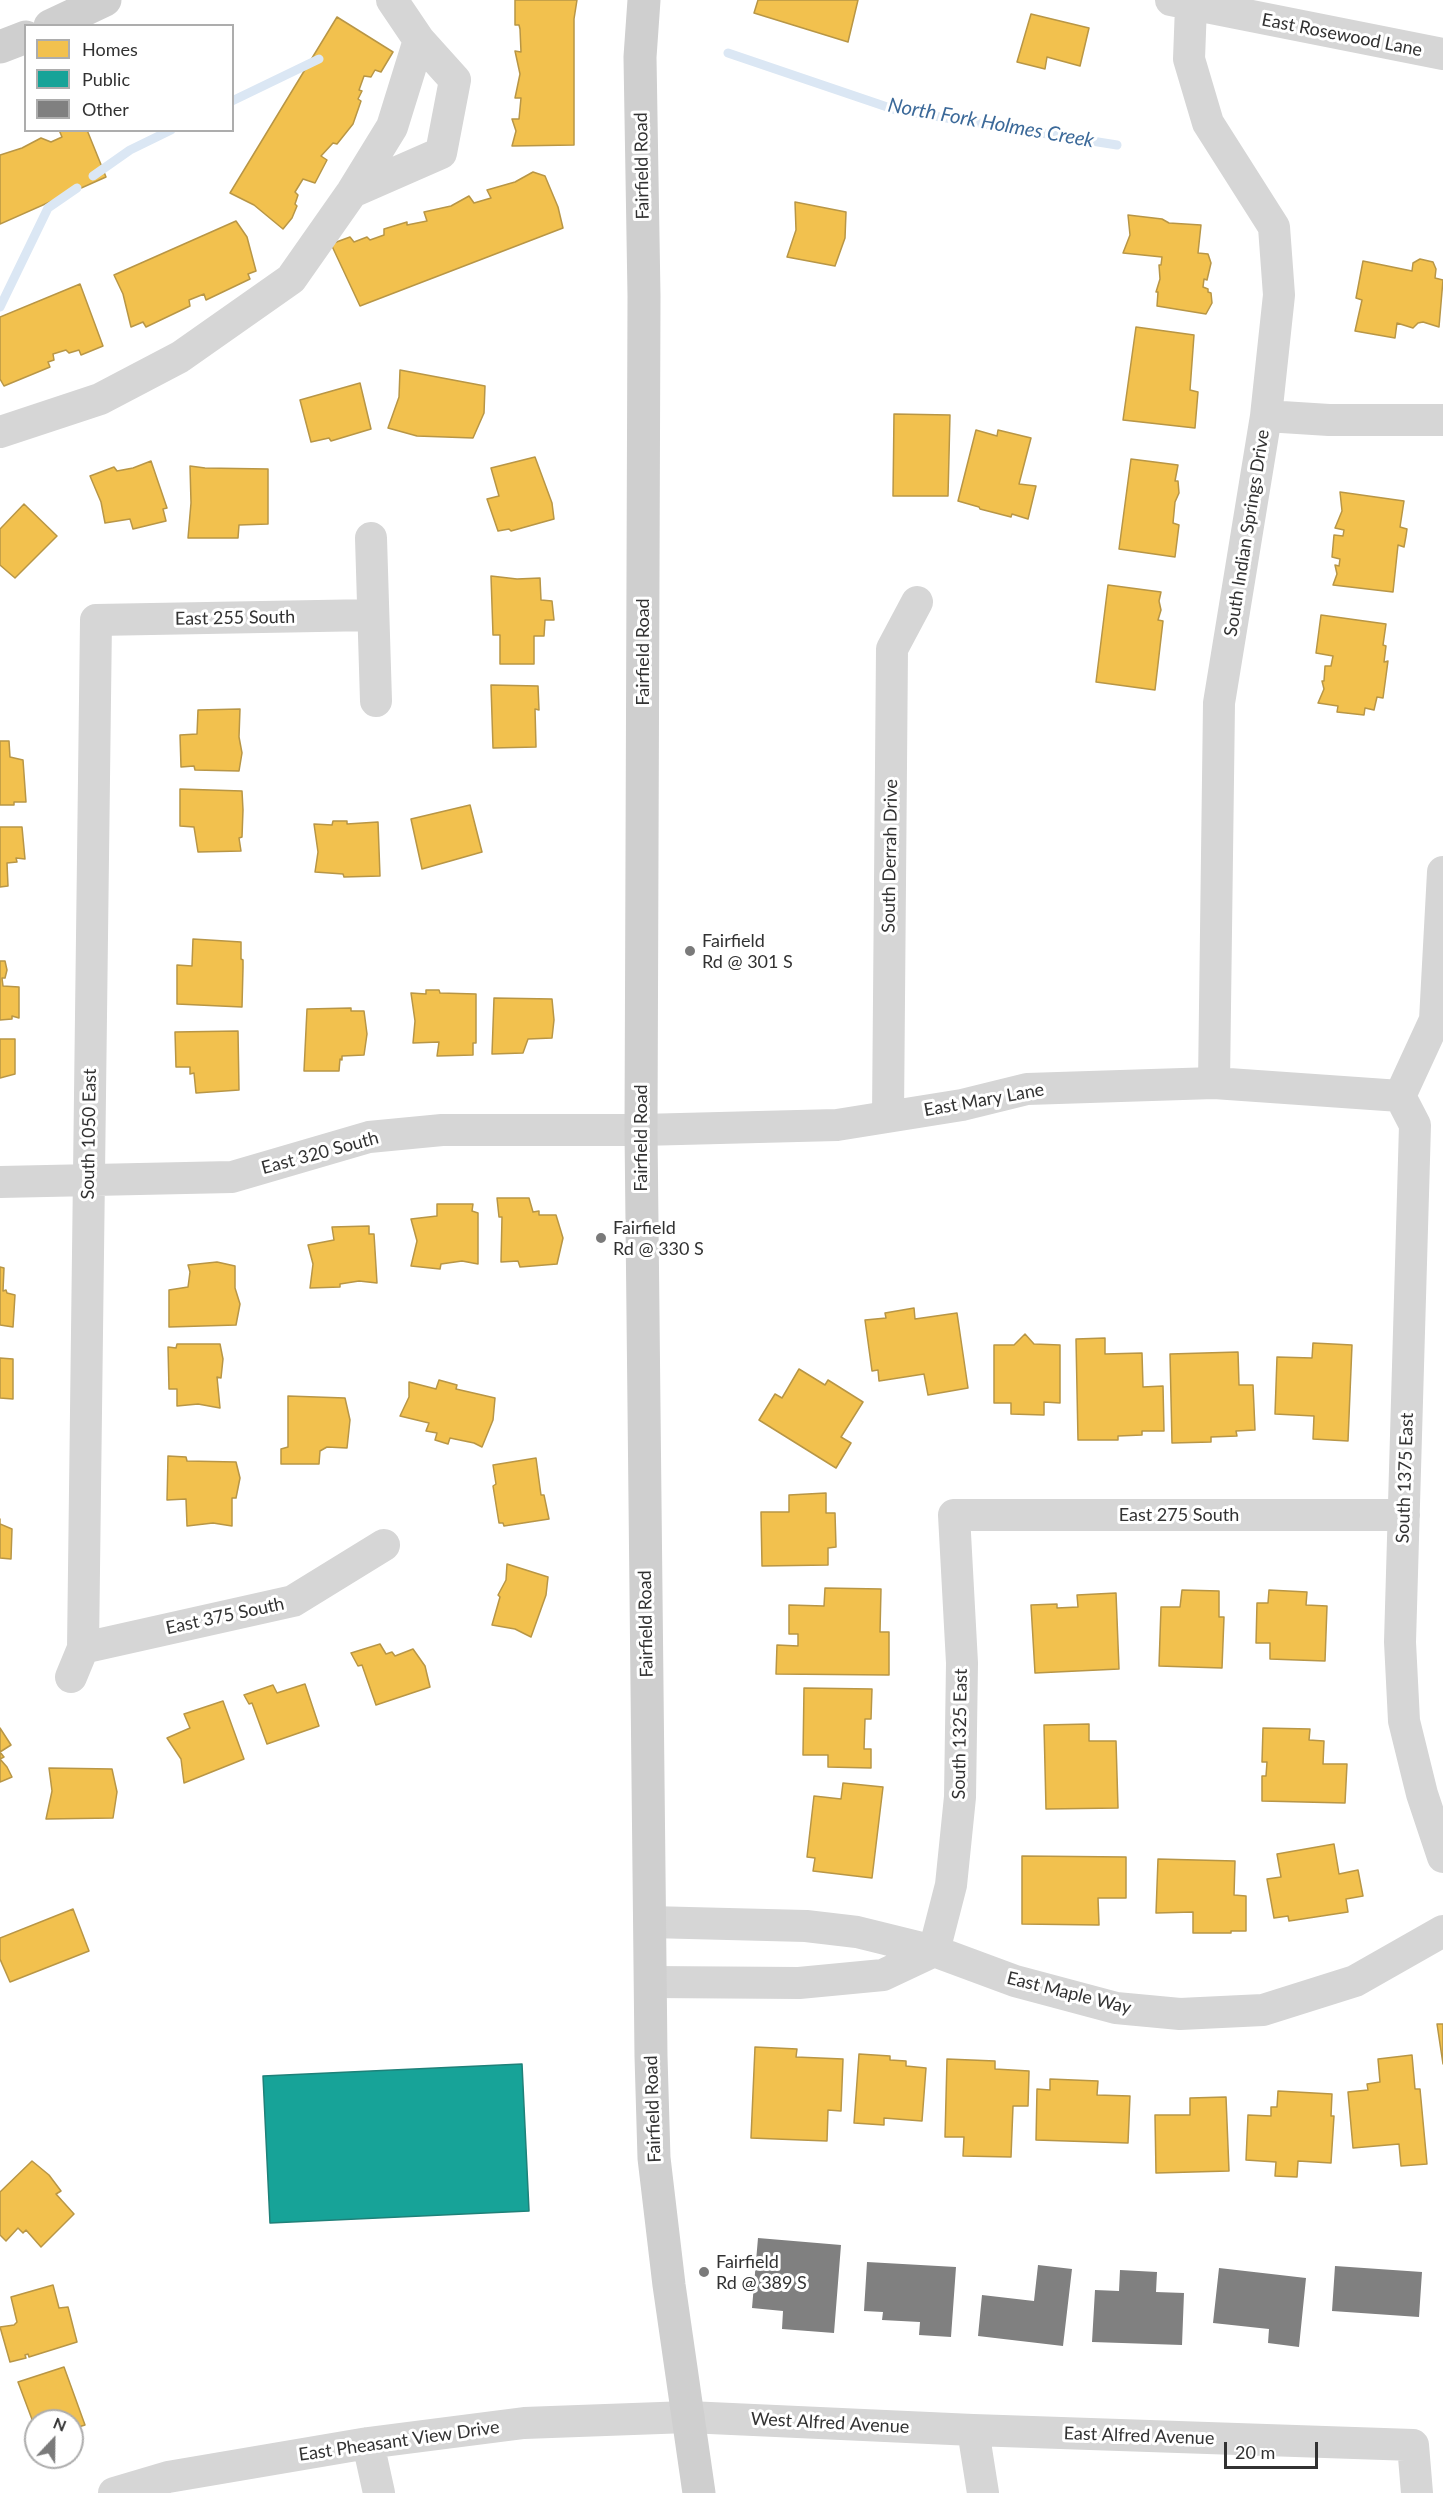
<!DOCTYPE html>
<style>
body{margin:0}
#map{position:relative;width:1443px;height:2493px;overflow:hidden;background:#fff;font-family:Lato,sans-serif}
canvas{display:block}
.legend{position:absolute;left:24px;top:24px;width:210px;height:108px;box-sizing:border-box;background:#fff;border:2px solid #adadad;margin:0;padding:8px 10px;list-style:none;font-size:18px;color:#323232}
.legend li{display:flex;align-items:center;gap:12px;height:30px}
.legend b{width:30px;border:2px solid #adadad}
.north{position:absolute;left:24px;top:2409px;width:60px;height:60px;box-sizing:border-box;background:#fff;border:2px solid #adadad;border-radius:50%;rotate:22deg;font-size:16px;font-weight:700;line-height:24px;text-align:center;color:#323232}
.north::after{content:'';display:block;margin:auto;width:21px;height:27px;background:#7a7a7a;clip-path:polygon(50% 0,100% 100%,50% 72%,0 100%)}
.scale{position:absolute;left:1224px;top:2442px;width:94px;height:27px;box-sizing:border-box;border:3px solid #323232;border-top:0;padding-left:8px;font-size:18px;line-height:21px;white-space:nowrap;color:#323232;-webkit-text-stroke:4px #fff;paint-order:stroke}
</style>
<div id="map">
<canvas width="1443" height="2493"></canvas>
<ul class="legend">
<li><b style="height:16px;background:#f2c14e"></b>Homes</li>
<li><b style="height:16px;background:#17a398"></b>Public</li>
<li><b style="height:16px;background:#808080"></b>Other</li>
</ul>
<div class="north">N</div>
<div class="scale">20 m</div>
</div>
<script>
const ctx = document.querySelector('canvas').getContext('2d');
ctx.lineJoin = 'round';
function fillPath(path, color) {
  ctx.fillStyle = color;
  ctx.fill(path, 'evenodd');
}
function trace(path, color, width, dash) {
  ctx.strokeStyle = color;
  ctx.lineWidth = width;
  ctx.lineCap = dash ? 'butt' : 'round';
  ctx.setLineDash(dash || []);
  ctx.stroke(path);
}
function drawText(font, color, halo, rows, align = 'center') {
  ctx.font = font + ' Lato,sans-serif';
  ctx.lineWidth = 6;
  ctx.setLineDash([]);
  ctx.textBaseline = 'middle';
  ctx.strokeStyle = halo;
  ctx.fillStyle = color;
  for (const [text, x, y, turn = 0] of rows) {
    ctx.save();
    ctx.translate(x, y);
    ctx.rotate((+turn || 0) * Math.PI / 180);
    ctx.textAlign = isNaN(turn) ? turn : align;
    if (halo) ctx.strokeText(text, 0, 0);
    ctx.fillText(text, 0, 0);
    ctx.restore();
  }
}
const homes = new Path2D(`
 M515,0H577L574,19V145L512,146L516,131L512,119H519L521,98H515L520,74L515,51L521,52L520,29L519,25H515Z
 M758,0H858L848,42L754,13Z
 M1031,14L1089,28L1080,66L1047,57L1045,69L1017,62Z
 M337,17L393,52L381,72L375,70L371,77L364,76L359,90L362,91L358,99L361,101L353,124L337,144L333,143L321,156L327,160L315,183L303,179L295,192L298,195L295,204L297,206L292,218L283,229L254,205L230,193Z
 M59,130H87L106,177L0,224V155L22,148L41,138L51,142L62,137Z
 M533,172L545,176L558,207L563,228L360,306L331,244L350,237L354,242L367,237L370,240L384,235V229L407,222V225L427,221L424,212L451,206L469,196L474,203L491,198L487,190L515,182Z
 M795,202L846,212L845,238L835,266L787,257L796,230Z
 M1128,215L1162,219L1169,223L1201,225L1198,253L1208,254L1211,263L1207,280L1204,279L1203,287L1208,289V292L1211,293L1212,303L1206,314L1157,306L1158,292H1156L1160,279L1159,265H1161L1162,257L1123,253L1130,235Z
 M236,221L247,237L256,271L248,274L250,279L206,300L204,294L189,300L190,306L146,327L143,322L131,327L123,294L114,275Z
 M1420,259L1433,262L1436,269L1435,278L1443,280L1439,327L1423,322L1418,323L1413,328L1397,323L1395,338L1355,331L1362,300L1356,298L1363,261L1412,271L1413,263Z
 M80,284L103,346L81,355L79,350L69,353L66,350L53,354L54,360L48,362L50,367L4,386L0,379V317Z
 M1136,327L1194,335L1190,390L1198,392L1195,428L1123,420Z
 M400,370L485,386L484,413L473,438L417,436L388,428L399,397Z
 M360,383L371,429L331,441L329,438L311,442L300,400Z
 M894,414L950,415L948,496H893Z
 M976,430L997,436L998,430L1031,438L1019,484L1036,486L1028,519L1012,514L1011,517L980,509L979,507L958,501Z
 M535,457L552,503L554,519L511,531L509,529L498,531L487,499L499,496L491,468Z
 M1131,459L1178,465L1175,481H1178L1179,493L1175,502L1173,523L1179,525L1175,557L1119,549Z
 M151,461L167,508L163,509L166,521L133,529L130,519L105,523L101,502L90,476L114,467L117,471L133,468Z
 M190,466L205,468L268,469V524L239,525L238,538H188L191,503Z
 M1340,492L1404,501L1400,527L1407,529L1406,536L1404,547L1398,545L1393,592L1333,585L1337,574L1335,565L1339,566L1340,559L1332,557L1334,535L1343,536L1344,530L1335,528L1342,511Z
 M24,504L57,536L15,578L0,565V529Z
 M491,576L517,579L540,578L541,600L552,601L554,620H545L544,636H534V664H500V635H493Z
 M1108,585L1161,592L1159,601L1161,610L1158,620L1163,621L1155,690L1096,682Z
 M1321,615L1386,624L1383,645L1386,646L1384,662L1388,661L1383,698L1377,697L1374,710L1365,708L1364,715L1337,712L1338,706L1318,703L1324,689L1322,681H1324L1325,666H1331L1333,656L1316,653Z
 M491,685L538,686L539,710L535,709L536,747L493,748Z
 M240,709L239,737L242,753L239,771L195,770L194,766L181,767L180,735L197,734L198,710Z
 M0,741H9L10,757L23,760L26,802H14V805H0Z
 M180,789L242,791L243,810L242,837L239,838L241,851L198,852L194,827L180,826Z
 M470,805L482,852L422,869L411,819Z
 M333,821H347V824L378,822L380,876L344,877L343,874L315,872L318,852L314,824L332,825Z
 M0,827H22L25,859L16,858L17,862L7,863L8,886L0,887Z
 M193,939L241,942V959L243,960V968L242,1007L177,1004V965L192,966Z
 M0,961H5L7,970L5,978H2L3,986L19,987V1018L12,1016V1019L0,1020Z
 M426,990H439L440,993L476,994V1043H473V1055L437,1056L439,1042L413,1043L415,1021L411,993L426,994Z
 M494,998L552,999L554,1020L552,1038L528,1039L523,1053L492,1054Z
 M351,1008V1011H364L367,1034L364,1055L342,1056V1060L340,1059L339,1071H304L307,1009Z
 M238,1031L239,1090L196,1093L194,1073L190,1074V1067H176L175,1032Z
 M0,1039H15V1074L0,1078Z
 M497,1198H529L533,1212L539,1211V1215H556L563,1238L557,1264L520,1267L518,1261L501,1262L502,1217H499Z
 M437,1204H473L472,1211L478,1213V1264L462,1261L441,1264L440,1269L411,1266L417,1241L411,1219L437,1216Z
 M369,1226V1234H374L377,1283L359,1281L340,1284V1287L310,1288L313,1264L308,1245L334,1240L332,1227Z
 M217,1262L235,1266V1288L240,1304L236,1325L169,1327V1290L188,1287L190,1272L188,1265Z
 M0,1267L4,1268L3,1291L6,1290L7,1293L15,1295L13,1327L0,1325Z
 M914,1308L915,1319L957,1313L968,1388L928,1395L924,1374L879,1381L878,1370L872,1371L865,1320L886,1318L885,1313Z
 M1025,1334L1034,1344L1060,1345V1403L1044,1402V1415L1011,1414V1403H994V1345H1014Z
 M1105,1338V1354L1142,1353L1143,1387L1163,1386L1164,1431H1142V1435L1118,1436V1440H1078L1076,1339Z
 M1313,1343L1352,1345L1348,1441L1313,1439L1314,1416L1275,1414L1277,1357L1312,1358Z
 M177,1344H220L223,1359L221,1378L217,1377L220,1408L198,1404L177,1406V1389H169L168,1347L176,1348Z
 M1238,1352L1239,1385H1253L1255,1430L1236,1431L1237,1436L1211,1437V1442L1172,1443L1170,1354Z
 M0,1358L13,1359V1399L0,1398Z
 M799,1369L825,1385L828,1380L863,1402L841,1437L851,1443L836,1468L759,1420L775,1394L782,1398Z
 M439,1380L457,1385L456,1389L495,1398L493,1420L482,1447L474,1443L450,1438L448,1444L435,1440L437,1433L426,1431L429,1423L400,1416L409,1397V1382L436,1389Z
 M288,1396L345,1398L350,1420L347,1448L327,1447L320,1451L319,1464H281V1449L288,1447Z
 M168,1456L186,1457L187,1461L236,1462L240,1478L236,1498H232V1526L213,1523L187,1526L186,1499L167,1500Z
 M536,1458L541,1495H544L549,1519L504,1526L503,1523H499L493,1486L496,1484L493,1465Z
 M826,1493V1513H835L836,1547L828,1548V1565L762,1566L761,1512H789V1495Z
 M0,1519V1524L12,1529L11,1559L0,1558Z
 M507,1564L548,1577L546,1595L531,1637L515,1629L492,1625L500,1597L498,1595L506,1580Z
 M825,1588L881,1589L880,1632H889V1675L776,1674L777,1645L798,1646V1634H789V1605L824,1606Z
 M1182,1590L1219,1591V1617H1224L1222,1668L1159,1666L1161,1607H1180Z
 M1269,1590L1307,1592L1306,1605L1327,1606L1325,1661L1270,1659V1643H1256L1257,1603H1268Z
 M1116,1593L1119,1669L1035,1673L1031,1605L1057,1604V1608L1078,1607L1077,1595Z
 M380,1644L386,1654L392,1652L395,1656L413,1649L425,1666L430,1687L376,1705L362,1665L358,1666L351,1653Z
 M305,1684L319,1726L267,1744L252,1703L249,1704L244,1695L273,1685L277,1693Z
 M804,1688L872,1689L871,1719H865L864,1749H871V1768L828,1767V1755H803Z
 M223,1701L244,1759L184,1783L181,1759L167,1738L190,1728L184,1714Z
 M1089,1724V1741H1116L1118,1808L1046,1809L1044,1725Z
 M0,1728L11,1745L0,1752L4,1757L0,1759Z
 M1263,1728L1310,1729L1309,1740L1324,1741L1323,1764H1347L1345,1803L1262,1801V1776H1266L1267,1762H1262Z
 M0,1759L7,1767L12,1777L0,1782Z
 M49,1768L112,1769L117,1792L113,1818L46,1819L52,1791Z
 M843,1783L883,1787L872,1878L813,1871L815,1858L807,1857L814,1796L841,1799Z
 M1334,1844L1339,1874L1358,1870L1363,1896L1346,1899L1348,1912L1289,1921L1288,1916L1274,1918L1267,1879L1281,1877L1277,1854Z
 M1022,1856L1126,1857V1898H1098L1099,1925L1022,1924Z
 M1158,1859L1235,1861L1234,1895L1246,1896V1931H1231V1933H1193V1912L1156,1913Z
 M73,1909L89,1951L10,1982L0,1959V1938Z
 M1437,2024H1443V2064Z
 M755,2047L797,2049L796,2057L843,2059L841,2111L828,2110L827,2141L751,2138Z
 M859,2054L890,2056V2060L906,2061V2066L926,2068L922,2121L884,2118V2125L854,2123Z
 M1412,2055L1415,2089H1420L1427,2164L1401,2166L1399,2144L1353,2148L1348,2092L1368,2090L1367,2084L1380,2082L1378,2059Z
 M947,2059L995,2061V2069L1029,2071L1028,2106H1013L1011,2157L963,2156L964,2137H945Z
 M1050,2079L1098,2081L1097,2095L1130,2096L1128,2143L1036,2140L1037,2089L1050,2090Z
 M1278,2091L1332,2094L1331,2116H1334L1331,2163L1298,2161L1297,2177L1275,2176L1276,2162L1246,2160L1248,2115L1271,2116V2107H1277Z
 M1226,2097L1229,2171L1156,2173L1155,2115H1190V2098Z
 M32,2161L49,2175L61,2191L56,2194L74,2214L41,2247L26,2230L23,2233L18,2228L6,2241L0,2235V2192Z
 M53,2285L59,2308L68,2307L77,2342L29,2357L28,2354L25,2355L26,2358L10,2362L0,2327L14,2325L17,2322L11,2297Z
 M64,2367L85,2425L72,2429V2421H36V2430L18,2382Z`);
fillPath(homes, '#f2c14e');
trace(homes, '#b89646', 1.5);
const public = new Path2D(`
 M522,2064L529,2211L270,2223L263,2076Z`);
fillPath(public, '#17a398');
trace(public, '#1f8179', 1.5);
trace(new Path2D(`
 M728,53L896,110L1117,145
 M232,101L319,59
 M93,176L130,150L171,130
 M0,307L48,208L77,188`), '#dbe7f4', 9);
fillPath(new Path2D(`
 M758,2238L841,2245L834,2333L782,2329L783,2311L752,2308Z
 M867,2262L956,2267L951,2337L919,2335L920,2322L882,2320L883,2312L864,2311Z
 M1038,2265L1072,2269L1063,2346L978,2336L982,2295L1034,2301Z
 M1335,2266L1422,2272L1419,2317L1332,2311Z
 M1219,2268L1306,2278L1299,2347L1268,2343L1269,2329L1213,2323Z
 M1120,2270L1157,2272L1156,2292L1184,2293L1182,2345L1092,2342L1095,2290L1119,2291Z`), '#808080');
trace(new Path2D(`
 M1171,0L1443,54
 M1191,6L1189,59L1208,123L1274,227L1279,295L1266,416L1219,703L1214,1083
 M352,192L441,153L455,80L419,40L392,0
 M1266,416L1329,420H1443
 M0,432L100,399L180,357L291,279L352,192L392,127L419,40
 M371,538L376,701
 M1400,1096L1415,1125L1400,1642L1404,1721L1422,1794L1443,1857
 M1400,1096L1435,1020L1443,872
 M888,1116L892,649L917,602
 M0,1182L232,1177L369,1137L442,1130H641L837,1125L962,1105L1027,1089L1214,1083L1400,1096
 M83,1648L293,1601L384,1545
 M71,1677L83,1648L96,620L373,615
 M650,1922L806,1926L857,1932L934,1951L1015,1981L1116,2008L1180,2014L1263,2010L1355,1981L1443,1931
 M934,1951L951,1885L960,1797L962,1663L954,1515H1404
 M651,1982L799,1983L883,1975L934,1951
 M973,2430L983,2493
 M368,2443L379,2493
 M114,2493L168,2477L368,2443L524,2423L633,2419L688,2417L973,2430L1413,2445L1417,2493`), '#d6d6d6', 32);
trace(new Path2D(`
 M644,0L640,57L644,296L641,1130L651,2056L654,2158L669,2285L699,2493
 M50,26L105,0
 M0,47L26,37`), '#cfcfcf', 33);
for (const [x, y, r, color] of [
 [690,951,6,"#7a7a7a"],
 [601,1238,6,"#7a7a7a"],
 [704,2272,6,"#7a7a7a"]
]) {
  const dot = new Path2D();
  dot.arc(x, y, r, 0, 2 * Math.PI);
  ctx.fillStyle = color;
  ctx.fill(dot);
  trace(dot, '#fff', 2);
}
drawText('18px', '#323232', '#fff', [
 ["East Rosewood Lane",1342,35,11],
 ["Fairfield Road",642,166,-91],
 ["South Indian Springs Drive",1247,533,-81],
 ["East 255 South",235,618,-1],
 ["Fairfield Road",643,652,-90],
 ["South Derrah Drive",890,856,-89],
 ["East Mary Lane",984,1100,-10],
 ["South 1050 East",89,1134,-89],
 ["Fairfield Road",641,1138,-90],
 ["East 320 South",320,1153,-15],
 ["South 1375 East",1405,1478,-88],
 ["East 275 South",1179,1515],
 ["East 375 South",225,1616,-12],
 ["Fairfield Road",646,1624,-91],
 ["South 1325 East",960,1734,-89],
 ["East Maple Way",1069,1993,14],
 ["Fairfield Road",653,2109,-92],
 ["West Alfred Avenue",830,2423,3],
 ["East Alfred Avenue",1139,2436,2],
 ["East Pheasant View Drive",399,2441,-8]
]);
drawText('18px', '#323232', '#fff', [
 ["Fairfield",702,941],
 ["Rd @ 301 S",702,962],
 ["Fairfield",613,1228],
 ["Rd @ 330 S",613,1249],
 ["Fairfield",716,2262],
 ["Rd @ 389 S",716,2283]
], 'left');
drawText('italic 20px', '#3b6999', '#fff', [
 ["North Fork Holmes Creek",991,123,10]
]);
</script>
